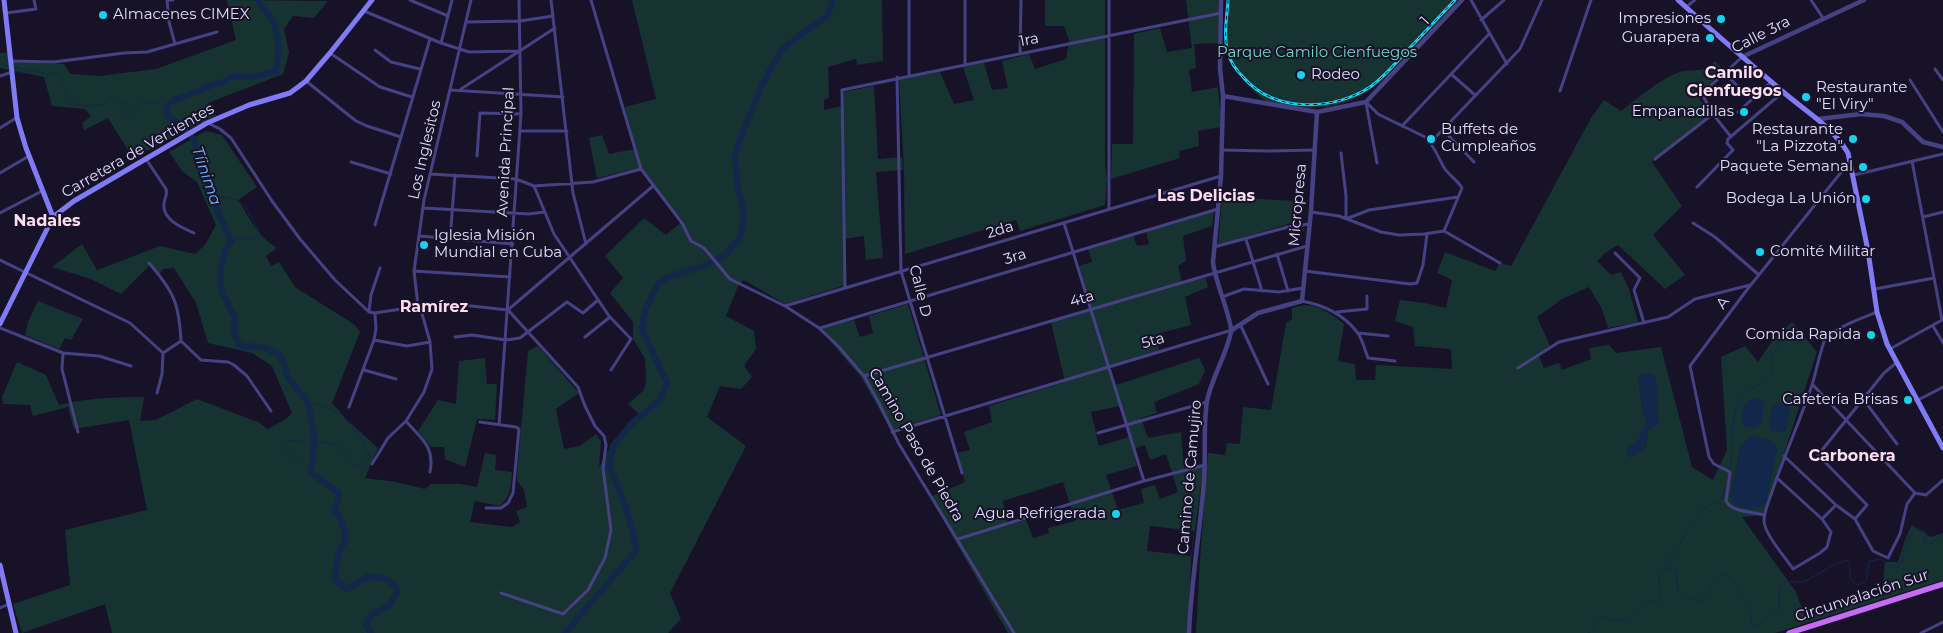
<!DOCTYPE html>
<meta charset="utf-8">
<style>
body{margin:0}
canvas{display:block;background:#171228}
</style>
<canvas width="1943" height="633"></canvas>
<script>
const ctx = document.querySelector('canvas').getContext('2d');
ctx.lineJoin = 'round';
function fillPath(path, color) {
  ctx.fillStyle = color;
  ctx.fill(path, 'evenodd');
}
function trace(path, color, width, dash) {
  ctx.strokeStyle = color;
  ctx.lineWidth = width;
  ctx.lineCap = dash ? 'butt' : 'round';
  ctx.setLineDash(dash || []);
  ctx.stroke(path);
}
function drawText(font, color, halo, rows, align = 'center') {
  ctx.font = font + ' Montserrat,sans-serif';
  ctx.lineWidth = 4;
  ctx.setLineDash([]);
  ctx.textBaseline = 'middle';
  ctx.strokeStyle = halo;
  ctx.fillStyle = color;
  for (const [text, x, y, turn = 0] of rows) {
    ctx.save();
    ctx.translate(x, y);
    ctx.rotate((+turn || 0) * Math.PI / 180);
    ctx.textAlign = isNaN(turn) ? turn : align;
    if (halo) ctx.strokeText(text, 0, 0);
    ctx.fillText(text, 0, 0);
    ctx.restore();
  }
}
fillPath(new Path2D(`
 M227,0L328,1L314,18L293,16L284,29L289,53L283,74L208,103L216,115L140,154L134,160L108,118L84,130L82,123L91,116L85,109L52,106L44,77L0,68V53L11,52L13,62L64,64L70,74L99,76L156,69L236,40Z
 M632,0H882L883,61L857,65L856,59L828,67L829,98L824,100V110L843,106L844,92L874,86L878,159L902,157L903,170L876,172L883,258L866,260L864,236L843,239L846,285L785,304L744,280L738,286L726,316L754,331L756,349L744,366L752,377L741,389L720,386L707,417L746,446L670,593L681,619L668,633H112L105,604L22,633L13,604L70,585L65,530L147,510L129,420L74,429L68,407L33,416L30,405L3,404L2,397L17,362L46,375L59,405C87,398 115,397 144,397L140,421L156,420L197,399L258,422L268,429L286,419L292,413L272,366L252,353L208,343L196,303L174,268L163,269L159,275L149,266L121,294L91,279L52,267L82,244L97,270L160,246L195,254L205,245L216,225L197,182L183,172L169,152L206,131L222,135L257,187L238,200C249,217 258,237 277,248L266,256L271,266L279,262L295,287L355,325L360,332L332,403L347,420L378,448L365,478L396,482L425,489L431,484H460L477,487L485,453L496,455L495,470L512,472C511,486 511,497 500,506L475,501L470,522L512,527L520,522L516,511L527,507L524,490L517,481V473L528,351L538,346L579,393L556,409L564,449L580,446L596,434L601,441L599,467L612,444L642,417L628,404L644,390L646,380L645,358L633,339V322L610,293L623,278L605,256L644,218L666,235L683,221L639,168L597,178L589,138L602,135L609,154L635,149L625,107L656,99Z
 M1045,0H1105V164L1107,180L1105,205L1020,231L1016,220L905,254L904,171L899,79L940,72L954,104L974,100L963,67L984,63L992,90L1008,88L1002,61L1029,54L1035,69L1066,59L1069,40L1064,26H1045Z
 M1186,0H1218L1219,8L1218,43L1194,44L1196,68L1189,70L1192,92L1218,87L1221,127L1198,131L1199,146L1179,151L1180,158L1111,179L1112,144H1133L1134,34L1160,28L1167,52L1192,48Z
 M1228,0H1458L1385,78C1355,104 1324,113 1285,105C1279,103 1271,103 1266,101C1259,97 1251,88 1246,82C1238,74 1230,64 1227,54C1222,37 1227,17 1228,0Z
 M1715,61L1724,70L1700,95L1695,94L1712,114L1652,162L1682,206L1653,235L1685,275L1665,289L1618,245L1605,253L1597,261L1611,275L1621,272L1629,289L1638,322L1608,328L1602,309L1589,287L1562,299L1537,317L1550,346L1539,356L1544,368L1559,363L1562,370L1591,359L1589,348L1609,345L1616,353L1661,347L1692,467L1713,480L1727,450L1721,357L1745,346L1758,362L1772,341L1792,322L1817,352L1764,515L1742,517L1796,592L1805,617L1882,595L1885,562H1898L1906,537L1912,525L1931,537L1943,533V580L1775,633H1196L1200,560L1208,453L1225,455L1227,443L1240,444L1243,407L1271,410L1286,323L1292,319V308C1314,300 1327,311 1344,324L1338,361L1355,364L1356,380H1375L1376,365L1452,369L1451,349L1415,346L1413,327L1395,321L1400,300L1424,303L1446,308L1452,280L1437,273L1445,252L1495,271L1500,263L1511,266L1591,118L1604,100L1621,111C1637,99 1661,78 1680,72C1695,68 1703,74 1715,61ZM1638,379L1651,426L1648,430L1645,448L1627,455L1630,446L1639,440L1647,422L1644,416ZM1744,443L1777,448L1766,502L1763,506L1730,498L1741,446Z
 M1222,197L1295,201V222L1218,245Z
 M1214,211L1212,226L1183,236L1186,261L1178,266L1182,283L1206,278L1208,287L1185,297L1191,325L1156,334L1159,350L1109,367L1116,385L1199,358L1205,370L1199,384L1154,402L1157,413L1141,418L1148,438L1181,432L1184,469L1204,464L1191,559L1188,633H1008L930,497L965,482L957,453L970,450L964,432L992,422L989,406L1065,382L1051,322L1092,309L1079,266L1092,262L1088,249L1133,235L1137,246L1149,244L1146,231ZM1119,406L1129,437L1099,446L1091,412ZM1145,445L1150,460L1166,454L1178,492L1160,499L1155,485L1141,489L1144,503L1118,510L1106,475L1137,466L1133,449ZM1063,482L1075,521L1048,528L1049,533L1033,538L1026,520L1008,525L1003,501ZM1150,526L1194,531L1191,556L1147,551Z
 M38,301L83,319L71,340L65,338L59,349L25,335L28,322Z
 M908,304L941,415L891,430L861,377L820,329L854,320L860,337L873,333L869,316Z
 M485,358L487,384H497L495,420L477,419L465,467L445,459L444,447H431L418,431L438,400L456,404L459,361Z`), '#163231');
fillPath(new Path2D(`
 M1653,373L1656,378L1659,424L1651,426L1648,431L1645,448L1631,458L1627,455C1626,447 1633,444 1639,440L1641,431L1647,422L1644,416L1638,379L1641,374Z
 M1756,398L1762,400L1764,403L1762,423L1754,428L1744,426C1738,415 1744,401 1756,398Z
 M1776,403L1787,405L1790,408L1786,430L1781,433L1771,430C1767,422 1770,409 1776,403Z
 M1754,436C1763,438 1772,439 1777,448L1766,502C1759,512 1745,509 1735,505L1730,498L1741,446L1748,438Z`), '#13274b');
trace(new Path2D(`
 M0,64L9,67
 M13,67L48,74L61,73C64,78 61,79 62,84C67,109 85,109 106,103L111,94L121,103H129L130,106L124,113L126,117C137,117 137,108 143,101L167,106
 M211,194C218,198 223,197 231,198C246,202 254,222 260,234L250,240L241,238L231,241
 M308,402C318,405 329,408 338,413C351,422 367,445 370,460L358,467L351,462L345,452L334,444L324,442L314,445L300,441H287L283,445L287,452L311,473
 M1730,469C1734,446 1729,423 1739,400C1744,387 1760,388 1769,378C1774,373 1770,366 1772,360C1773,351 1783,336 1787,328
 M1665,569V565L1676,550L1701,510L1721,500L1728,478
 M1589,633L1602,617C1633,626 1627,615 1647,600L1658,602C1663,592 1657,583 1660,572L1670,567L1676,570L1678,593L1683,597L1699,601L1707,596C1709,587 1713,578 1723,573L1733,578L1737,590L1750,609L1751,622L1755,625L1763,623L1772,612L1779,610V594L1783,582H1804L1837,563L1847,560L1850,566V579L1857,585L1866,581L1869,561L1881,559L1890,566L1898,568C1905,557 1906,537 1915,530H1923L1926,535L1924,543L1930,544L1943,534`), '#13274b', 1);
trace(new Path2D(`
 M260,0L259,3L274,21L279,48L276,71L253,77H230L224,82L215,84L173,101L167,106L166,115L181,125L193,138L208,189L231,241L225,250L220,273L222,293L235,317L234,332L240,346L261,347L277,353L282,359L288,378L308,402L313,428L314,445L311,473L339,493L335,511L340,517L344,530L345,540L338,553L335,579L346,589L370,576L386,579L398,590L390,605L372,614L366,625L371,633
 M565,633L637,549L626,507L609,466L613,446L633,422L659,401L667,383L642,330L645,311L658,283L668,277L706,265L725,255L740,238L744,212L737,184L735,154L746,124L763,83L782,49L828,15L833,0`), '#13274b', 6);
trace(new Path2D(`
 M167,0L169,22L175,44
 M167,0H173
 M410,0L448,16
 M551,0L573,193L586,244
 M591,0L641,169L682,223L691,241L704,248L730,279L785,306L819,328L838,346L864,376L879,403L899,444L1014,633
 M909,0V75
 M1109,0V209
 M1471,0L1507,64
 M1811,0L1823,18
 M1686,7L1695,0
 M364,11L441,43L469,52L520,51
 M6,13L36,9L34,0
 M1481,20L1504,0
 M466,22L520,21L553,16
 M441,43L452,0
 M375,50L391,62L420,69
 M330,53L380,87L412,97
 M1020,53L1021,0
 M12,61L54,62L124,53L147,52L217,32
 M965,64V0
 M1935,69L1943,80
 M1724,73L1748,96
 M1451,74L1475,95
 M0,76L12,72
 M897,77L901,271L962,473
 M1910,80L1943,132
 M306,81L356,121L367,126L401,137
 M461,89L555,28
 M450,90L563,97
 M1560,91L1591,0
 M1366,102L1378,114L1425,137C1435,146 1438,158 1445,169C1450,176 1458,181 1462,188L1444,231
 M1366,103L1377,163
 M1738,112L1771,82
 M208,123L220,129L231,138L272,201L300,239L335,280L369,312L375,313L434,304H453L508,310
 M1402,126L1489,34
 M0,128L16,118
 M1443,130L1474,162
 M520,131H567
 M1731,137L1713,114L1703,96L1705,91L1742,57
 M1431,142L1520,49L1542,0
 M1222,150L1269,151L1315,150
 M1341,153L1346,196V219L1369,210L1458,197
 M477,156L480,113L521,114
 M146,159L166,189C168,196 164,198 164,204C162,220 183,228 194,233
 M1655,159L1713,114
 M351,162L391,174
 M0,173L29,156
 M430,174L516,179L534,186L593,182L641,169
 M1854,175L1943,154
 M534,186L554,234L609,316L631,339L611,370
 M1697,187L1733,150L1727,143L1728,139L1783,92
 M423,208L529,214L544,212
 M1311,212L1339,216L1381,232L1399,235L1424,234L1444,231L1500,263
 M0,213L42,191
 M1923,217L1943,212
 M1064,223L1144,481
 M1693,223L1715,237L1759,275
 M375,225L430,39
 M420,236L513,244
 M1246,239L1262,291
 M450,240L455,175
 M1214,247L1288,227L1309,224
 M1615,253L1640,278L1634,290L1644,323
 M1277,254L1288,291
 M0,260L130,323L163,353
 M149,263C174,292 179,303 181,341L201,360L228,362L234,365L247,376L271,411
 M414,271L510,277
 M1305,271L1410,284L1417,283L1423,265L1427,234
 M845,288L842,90L1221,13
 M1875,289L1934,278
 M1222,297L1244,289L1279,292L1303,288
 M1302,301C1324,305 1343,314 1357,332C1362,338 1365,350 1368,358L1395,361
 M785,306L1221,176
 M509,309L653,186
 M369,311L371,295L380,268
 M1337,312L1367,309V296
 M1240,324L1268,384
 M1933,326L1943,343
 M0,328L63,353L99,356L131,366
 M820,328L1218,209
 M1358,333L1388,336
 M455,337L472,335L506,340L520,338L567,302L583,313L598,300
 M585,337L610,317
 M374,340L407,346L430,342
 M1890,349L1942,320L1912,161
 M63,353L62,369L78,432
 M163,353L181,341
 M1518,368L1559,342L1668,317L1695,299L1750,285
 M364,370L396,379
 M864,376L1307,246
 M1813,385L1915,493
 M157,393L162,374L163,353
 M1863,399L1897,444
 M1918,400L1943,387
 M349,407L374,340L376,329L375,313
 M406,421C421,439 435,446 430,472
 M480,422L516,427L519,429L513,493L508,503L501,508H486
 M499,425L521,114L519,0
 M892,432L1232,330
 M1098,433L1207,402
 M1784,456L1836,505L1855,519L1873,551L1888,558L1900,534L1907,504L1915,493L1926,495L1943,480
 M372,464L388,438L406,421L424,392L432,369L430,342L421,310L418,306L414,271L424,200L471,0
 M1777,478L1822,519L1831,532L1827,547L1820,553L1793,569C1785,557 1765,535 1764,521C1764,511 1769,501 1772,492C1784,456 1800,421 1812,385C1815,377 1822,342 1826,338C1837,327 1862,318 1877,312
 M1764,515C1752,511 1733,513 1726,501L1730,472L1714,464L1709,457L1690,366L1746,291L1850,161
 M1822,519L1836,505
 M1855,519L1867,505L1818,455L1884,373L1896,363
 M958,539L1144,481L1205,465
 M501,593L563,614L588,590L605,558L611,530L603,468L606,445L604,436L595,426L585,406L578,387L508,310
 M0,608L9,604
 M1921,633L1943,622`), '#454183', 3);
trace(new Path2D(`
 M1742,57L1864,0
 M1223,96L1317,112L1366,102L1462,0
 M1818,119L1861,114L1884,116L1902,122L1923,142L1943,147
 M1232,330L1258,313L1302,301L1311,211L1317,112
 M1189,633C1191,582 1200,532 1204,481C1206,454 1203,427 1207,401C1212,377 1226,356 1231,332C1233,322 1214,279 1213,262L1221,176L1223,96L1220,68L1221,0`), '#454183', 4.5);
trace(new Path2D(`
 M4,0L17,118L26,148L53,217
 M1678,0C1712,31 1747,61 1782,91C1805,111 1832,126 1848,153L1868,251L1877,312L1887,344L1943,448
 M0,324L53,217L74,201L207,123L249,105L290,93L306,81L330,53L372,0
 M0,565L16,633`), '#817af5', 5);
trace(new Path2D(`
 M1789,633L1943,584`), '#c56bf4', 5.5);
const rail = new Path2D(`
 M1228,0C1227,17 1223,36 1228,53C1230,62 1238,72 1244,78C1275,113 1333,111 1370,87C1383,78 1394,65 1405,53C1422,35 1438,18 1455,0`);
trace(rail, '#16d2ee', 3);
trace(rail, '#171228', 1, [4]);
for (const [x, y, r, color] of [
 [103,15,5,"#16d2ee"],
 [1721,19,5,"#16d2ee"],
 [1710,38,5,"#16d2ee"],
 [1301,75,5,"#16d2ee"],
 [1806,97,5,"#16d2ee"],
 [1744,112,5,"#16d2ee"],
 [1431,139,5,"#16d2ee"],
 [1853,139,5,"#16d2ee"],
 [1863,167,5,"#16d2ee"],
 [1866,199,5,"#16d2ee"],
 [424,245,5,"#16d2ee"],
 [1760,252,5,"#16d2ee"],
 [1871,335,5,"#16d2ee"],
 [1908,400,5,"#16d2ee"],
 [1116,514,5,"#16d2ee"]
]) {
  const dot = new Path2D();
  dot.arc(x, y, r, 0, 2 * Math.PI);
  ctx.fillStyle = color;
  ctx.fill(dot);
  trace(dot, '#171228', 2);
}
drawText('15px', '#e0dcfc', '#171228', [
 ["Almacenes CIMEX",113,15,"left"],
 ["Impresiones",1711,19],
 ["Guarapera",1700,38],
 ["Rodeo",1311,75,"left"],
 ["Restaurante",1816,88,"left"],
 ["\"El Viry\"",1816,105,"left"],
 ["Empanadillas",1734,112],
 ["Buffets de",1441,130,"left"],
 ["Cumpleaños",1441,147,"left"],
 ["Restaurante",1843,130],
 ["\"La Pizzota\"",1843,147],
 ["Paquete Semanal",1853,167],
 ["Bodega La Unión",1856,199],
 ["Iglesia Misión",434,236,"left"],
 ["Mundial en Cuba",434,253,"left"],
 ["Comité Militar",1770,252,"left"],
 ["Comida Rapida",1861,335],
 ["Cafetería Brisas",1898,400],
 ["Agua Refrigerada",1106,514]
], 'right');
drawText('15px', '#e0dcfc', '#171228', [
 ["1",1425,21,-47],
 ["Calle 3ra",1761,35,-27],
 ["1ra",1029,40,-11],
 ["Los Inglesitos",425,150,-77],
 ["Carretera de Vertientes",138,151,-30],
 ["Avenida Principal",506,152,-87],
 ["Micropresa",1298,205,-85],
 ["2da",1000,230,-17],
 ["3ra",1015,257,-17],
 ["Calle D",920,291,76],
 ["4ta",1082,299,-17],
 ["A",1723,303,-53],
 ["5ta",1153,341,-17],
 ["Camino Paso de Piedra",916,445,60],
 ["Camino de Camujiro",1190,477,-85],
 ["Circunvalación Sur",1862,596,-18]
]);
drawText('15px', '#6cd8c0', '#171228', [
 ["Parque Camilo Cienfuegos",1317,53]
]);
drawText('bold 16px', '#fddef0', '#171228', [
 ["Camilo",1734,73],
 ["Cienfuegos",1734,91],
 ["Las Delicias",1206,196],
 ["Nadales",47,221],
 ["Ramírez",434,307],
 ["Carbonera",1852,456]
]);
drawText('italic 16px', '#72b4f5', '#171228', [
 ["Tíinima",206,176,71]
]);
</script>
